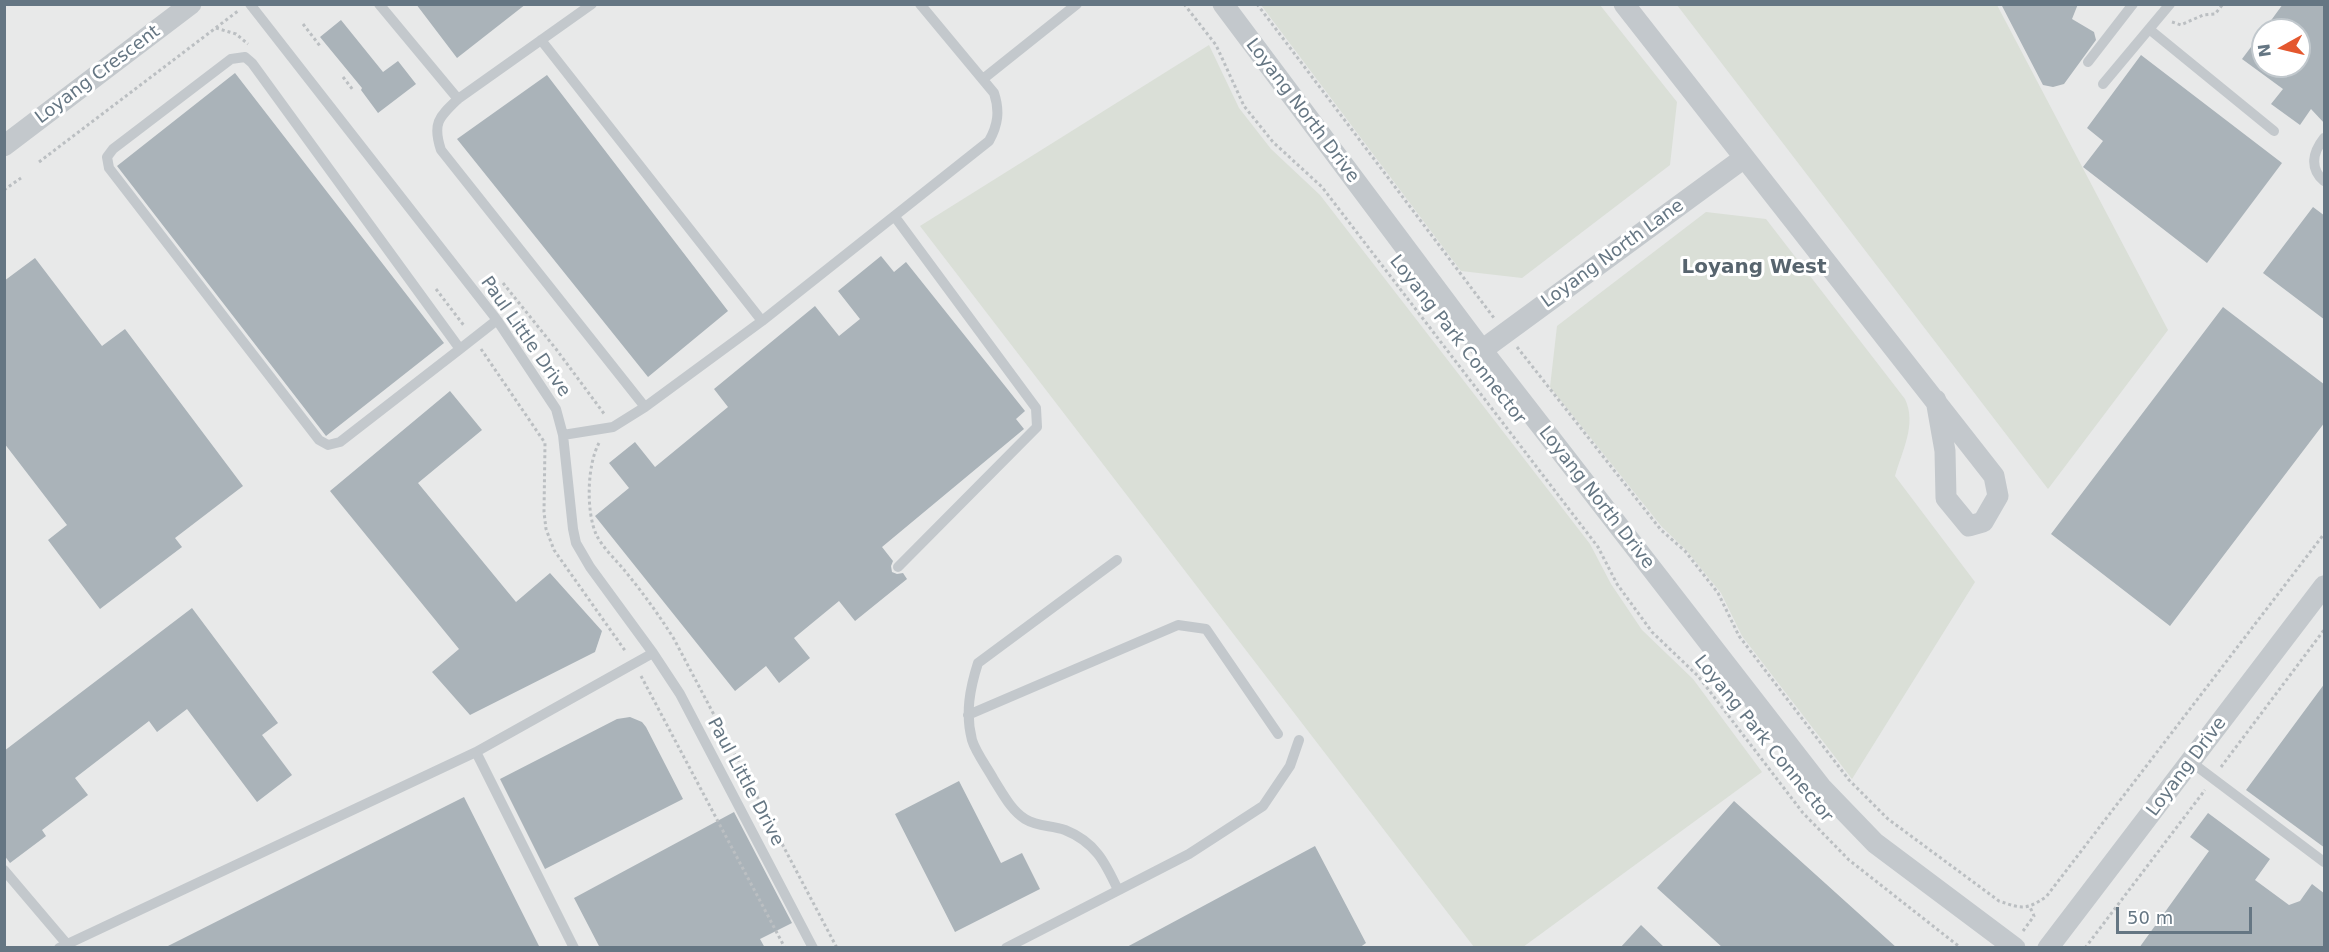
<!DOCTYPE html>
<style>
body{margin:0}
#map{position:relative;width:2329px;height:952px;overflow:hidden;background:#fafaf8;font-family:"DejaVu Sans",sans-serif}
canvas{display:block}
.frame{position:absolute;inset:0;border:6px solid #657683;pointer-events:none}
.north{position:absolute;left:2251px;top:18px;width:60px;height:60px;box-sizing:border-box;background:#fff;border:2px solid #c1c8cd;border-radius:50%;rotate:262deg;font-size:16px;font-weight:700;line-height:24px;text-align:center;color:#657683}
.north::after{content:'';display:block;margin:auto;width:21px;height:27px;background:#e4572e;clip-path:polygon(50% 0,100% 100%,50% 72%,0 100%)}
.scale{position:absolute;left:2116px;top:907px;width:136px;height:27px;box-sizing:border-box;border:3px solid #657683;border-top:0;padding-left:8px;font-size:18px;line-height:21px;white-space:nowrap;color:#657683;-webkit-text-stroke:4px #fff;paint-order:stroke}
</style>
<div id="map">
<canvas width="2329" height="952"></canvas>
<div class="frame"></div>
<div class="north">N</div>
<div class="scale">50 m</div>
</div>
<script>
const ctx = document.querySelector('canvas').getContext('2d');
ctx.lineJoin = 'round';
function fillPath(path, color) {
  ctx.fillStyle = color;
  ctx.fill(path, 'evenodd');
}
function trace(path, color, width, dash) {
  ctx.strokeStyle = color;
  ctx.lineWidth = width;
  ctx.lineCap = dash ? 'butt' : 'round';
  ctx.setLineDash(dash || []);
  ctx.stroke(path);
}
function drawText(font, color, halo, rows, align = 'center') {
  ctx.font = font + ' "DejaVu Sans",sans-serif';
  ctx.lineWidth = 6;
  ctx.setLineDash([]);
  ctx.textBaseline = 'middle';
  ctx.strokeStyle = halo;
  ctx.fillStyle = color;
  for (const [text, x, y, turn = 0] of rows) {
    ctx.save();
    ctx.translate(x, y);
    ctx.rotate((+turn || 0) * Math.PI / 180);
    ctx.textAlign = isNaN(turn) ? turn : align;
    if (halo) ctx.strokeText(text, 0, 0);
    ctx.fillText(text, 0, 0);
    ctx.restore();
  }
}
fillPath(new Path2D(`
 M5,5H2324V947L5,948ZM2263,30H2299V66H2263Z`), '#e8e9e9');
fillPath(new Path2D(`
 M1261,5H1600L1677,102L1670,165L1522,278L1461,271Z
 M1677,5H1997L2168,330L2048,489Z
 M1209,45L1239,108L1271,149L1320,195L1590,544L1611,584L1642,630L1693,679L1762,772L1523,947H1474L920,226Z
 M1706,212L1766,219L1905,399C1917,424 1902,451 1895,476L1975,582L1852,779L1742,636L1721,593L1686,550L1662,527L1550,387L1557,326Z`), '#dadfd7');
fillPath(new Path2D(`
 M416,4H526L457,58Z
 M2001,4H2078L2072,19L2094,32L2096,40L2064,84L2053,87L2043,85Z
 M2283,4H2325V124L2311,109L2300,125L2271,104L2283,89L2242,59L2263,31V66H2299V30H2264Z
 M341,20L383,72L398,61L416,84L378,113L361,90L362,88L320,37Z
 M2141,55L2282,163L2207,263L2083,167L2103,141L2087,128Z
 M235,73L444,343L326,436L117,166Z
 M547,75L728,311L648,377L457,139Z
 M2313,207L2325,216V320L2263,273Z
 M881,256L894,272L906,262L1025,411L1016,419L1024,429L882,547L893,561L891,566L892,572L897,574L903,573L907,579L855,621L839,601L794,638L810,658L779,683L766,666L735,691L595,516L629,488L609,463L635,442L655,467L728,407L714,389L815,306L839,336L860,319L838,291Z
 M35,258L102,346L125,329L243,486L175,538L182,547L100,609L48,540L67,525L4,443V281Z
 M2223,307L2325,385V422L2170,626L2051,534Z
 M450,391L482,430L418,483L516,602L550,573L602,631L595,652L470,715L432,672L459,649L330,491Z
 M192,608L278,723L262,735L292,775L257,802L187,709L157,732L149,721L75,778L88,795L42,830L46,836L10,863L4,855V751Z
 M2325,683V848L2246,790Z
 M630,717L642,722L646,727L683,799L545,869L500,779L617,719Z
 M959,781L1001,863L1022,853L1040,889L955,932L895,814Z
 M464,797L540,948H164Z
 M1734,801L1897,948H1723L1657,888Z
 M734,812L792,923L760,939L765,948H600L574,898Z
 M2208,813L2270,859L2255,880L2289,905L2300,901L2312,884L2325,894V948H2139L2209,851L2190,837Z
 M1315,846L1366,943L1359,948H1125Z
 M1641,925L1665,948H1620Z`), '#aab3b9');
trace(new Path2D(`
 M1184,4L1216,45L1244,106L1273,142L1322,187L1598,547L1617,584L1652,632L1698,676L1803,813L1849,860L1961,948
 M1257,4L1494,318
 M2172,22L2181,25L2203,15L2215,14L2223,4
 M303,24L320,46
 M216,28L236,34L248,44
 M343,77L353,90
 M39,162L238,11
 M4,190L21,178
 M503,283L556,349L605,415
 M436,289L465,327
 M1517,347L1661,530L1685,551L1718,593L1739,636L1849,780L1888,819L1999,901C2022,909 2026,910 2046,897L2324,534
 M481,349L545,443L544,512L546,529L554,550L626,652
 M599,443C587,465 586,511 596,534C602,547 616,560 625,571C643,593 659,615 674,639L837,948
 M641,676L785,948
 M2221,767L2324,630
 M2023,931L2034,916L2030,907
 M2085,948L2205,790`), '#bbbfc2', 3, [3, 3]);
trace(new Path2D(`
 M250,4L497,320L556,409L563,435L573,529L576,543L590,567L653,653L680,694L813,948
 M379,4L458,99
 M592,4L458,99C439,117 432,123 441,150L645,407
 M2149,29L2274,131
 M541,40L762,321
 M2088,62L2133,4
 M983,79L1077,4
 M2103,84L2170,4
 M2324,138C2313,152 2309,168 2324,181
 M895,217L1036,408L1037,427L898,567
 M460,349L252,63L245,57L231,59L113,149L107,157L109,168L319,440L328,445L340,442L460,349L497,320
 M563,435L613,427L645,407L762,321L989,141C998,125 1000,111 994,93L920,4
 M1117,560L978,663C970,688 965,713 972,740C976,753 987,767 994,780C1003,794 1011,810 1025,819C1038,827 1051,825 1065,830C1095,842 1105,862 1118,890
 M968,715L1178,625L1206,629L1278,734
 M476,752L574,948
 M2191,762L2324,862
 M4,870L66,943
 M59,948L476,752L653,653
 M1006,948L1189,854L1263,806L1290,766L1299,740`), '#c3c8cc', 10);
trace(new Path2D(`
 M1223,4L1482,350L1821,787L1875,843L2015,948
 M1624,4L1994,476L1998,496L1983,522L1969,526L1946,498L1945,451L1936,400
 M4,146L191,4
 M1482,350L1744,158
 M2048,948L2324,586`), '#c3c8cc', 21);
drawText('18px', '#657683', '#fff', [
 ["Loyang Crescent",98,75,-37],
 ["Loyang North Drive",1302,111,53],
 ["Loyang North Lane",1613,254,-36],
 ["Paul Little Drive",525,337,55],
 ["Loyang Park Connector",1457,340,52],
 ["Loyang North Drive",1596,498,52],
 ["Loyang Park Connector",1763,739,51],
 ["Loyang Drive",2187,767,-53],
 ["Paul Little Drive",745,782,62]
]);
drawText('bold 20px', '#57646e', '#fff', [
 ["Loyang West",1754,268]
]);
</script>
